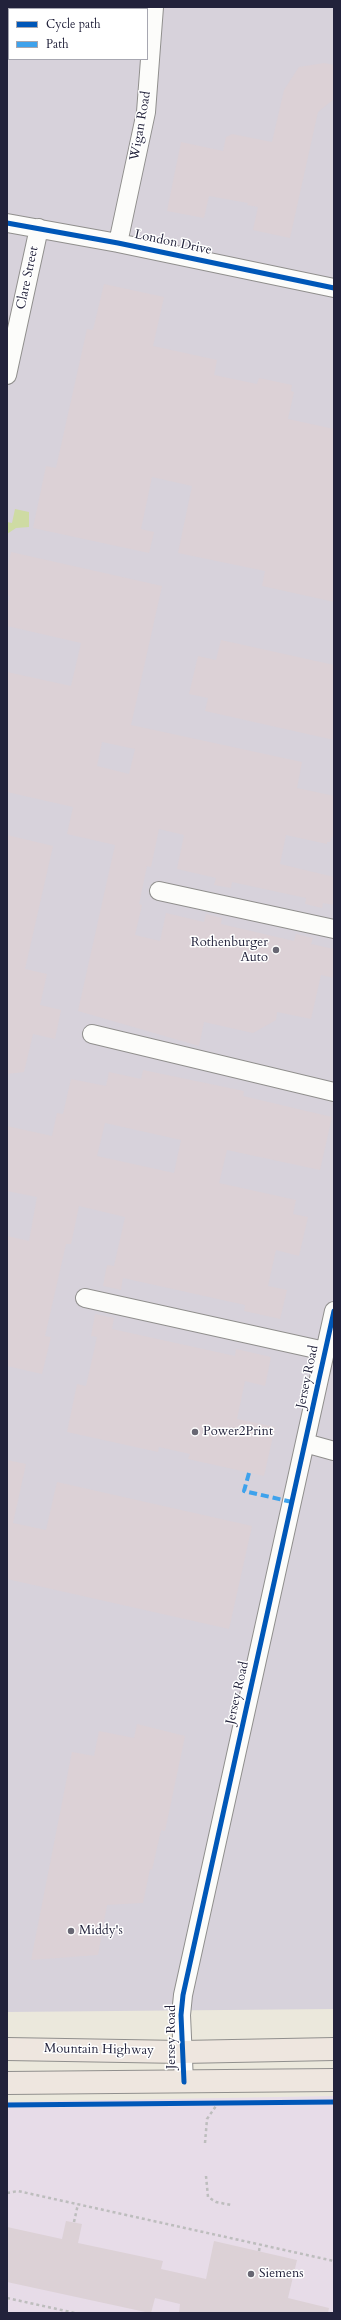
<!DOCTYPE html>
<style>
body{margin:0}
#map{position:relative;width:341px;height:2320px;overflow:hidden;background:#ebe8dc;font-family:Cardo,serif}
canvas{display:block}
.frame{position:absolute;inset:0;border:8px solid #22223b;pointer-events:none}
.legend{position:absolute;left:8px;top:8px;width:140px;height:52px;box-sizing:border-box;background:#fff;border:1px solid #a7a7b1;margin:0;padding:5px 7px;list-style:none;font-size:12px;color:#22223b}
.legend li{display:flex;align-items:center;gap:8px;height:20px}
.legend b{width:20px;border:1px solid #a7a7b1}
</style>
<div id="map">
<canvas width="341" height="2320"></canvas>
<div class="frame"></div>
<ul class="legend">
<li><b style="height:5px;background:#0057b8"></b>Cycle path</li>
<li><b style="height:5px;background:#3ea2ec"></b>Path</li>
</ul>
</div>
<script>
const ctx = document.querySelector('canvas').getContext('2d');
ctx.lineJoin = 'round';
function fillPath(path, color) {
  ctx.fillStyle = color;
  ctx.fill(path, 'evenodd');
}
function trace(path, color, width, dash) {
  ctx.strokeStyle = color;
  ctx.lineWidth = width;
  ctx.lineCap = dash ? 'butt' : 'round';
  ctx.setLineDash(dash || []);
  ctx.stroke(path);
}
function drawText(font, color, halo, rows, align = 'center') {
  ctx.font = font + ' Cardo,serif';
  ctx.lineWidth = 3;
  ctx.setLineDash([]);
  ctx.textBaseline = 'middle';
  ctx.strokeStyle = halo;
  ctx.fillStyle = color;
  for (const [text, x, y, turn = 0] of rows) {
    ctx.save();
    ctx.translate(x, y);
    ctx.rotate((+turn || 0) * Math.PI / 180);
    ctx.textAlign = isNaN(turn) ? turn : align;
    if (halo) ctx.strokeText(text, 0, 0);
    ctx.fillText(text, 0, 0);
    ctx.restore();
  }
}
fillPath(new Path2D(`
 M334,2096V2313H7V2102Z`), '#e7dce8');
fillPath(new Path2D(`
 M7,7H334V2009L7,2012ZM9,9H147V59H9Z`), '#d7d2db');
fillPath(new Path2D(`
 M15,509L29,512V527L16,528L7,534V522L12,523Z`), '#cedba3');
fillPath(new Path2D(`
 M324,63L334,65V99L318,112L290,238L253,230L258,207L247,205L248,203L209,196L204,218L167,211L181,142L223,151L226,137L232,134L272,142L284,90L299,67Z
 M104,284L164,297L153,346L217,360L214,375L257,384L259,378L292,385L291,391L294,392L288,419L334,429V602L262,586L265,571L178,553L192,486L152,477L141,529L154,532L149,553L33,528L46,466L56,468L87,329L93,330Z
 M11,552L162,586L131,725L302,762L297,788L334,796V837H332L330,842H327V844L286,835L280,864L334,877V905L323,903L322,908L305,904L306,898L232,882L231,888L214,885L216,878L177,869L184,835L159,829L151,867L147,866L139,904L142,905L135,935L160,941L166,913L204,922L206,914L222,918L221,924L294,941L296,934L313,938L311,944L334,949V978L321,975L311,1019L277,1012L276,1020L253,1033L204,1022L199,1046L78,1011L115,845L67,834L73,807L7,792V672L71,686L81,643L7,626V608L10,596L7,595V569ZM102,742L135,749L129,774L97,766Z
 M221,640L334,665V740L205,711L208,698L189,694L198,656L216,660Z
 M7,835L53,846L25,969L47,974L40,1005L61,1010L55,1039L33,1034L24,1072L7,1074Z
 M143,1070L244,1091L243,1096L332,1117L320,1170L227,1150L219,1183L296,1200L293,1214L308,1217L299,1256L276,1250L268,1286L287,1290L280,1319L244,1311L245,1305L123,1278L121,1290L103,1286L107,1265L114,1266L125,1217L79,1206L71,1244H66L45,1336L51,1337L42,1374L7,1366V1236L29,1241L37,1197L7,1191V1126L52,1136L57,1113L63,1114L71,1079L106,1086L109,1072L141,1079ZM105,1123L181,1140L174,1173L97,1156Z
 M95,1314L114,1318L112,1329L235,1356L236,1349L271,1357L265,1386L245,1381L237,1419L275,1427L264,1476L188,1459L190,1454L159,1447L158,1452L67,1432L77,1384L86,1386L97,1337L91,1336Z
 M7,1460L26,1464L13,1523L46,1530L57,1482L252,1526L229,1629L7,1579Z
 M137,1724L185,1736L165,1831L161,1830L152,1870L150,1869L143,1903L107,1905L98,1955L31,1960L72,1752L94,1756L99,1731L134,1738Z
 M66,2221L82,2224L78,2243L163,2261L161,2269L206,2279L214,2241L297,2260L288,2298L329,2308L328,2313H179L180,2304L155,2298L151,2313H150L7,2282V2227L62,2239Z`), '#dcd1d6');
const minor = new Path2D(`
 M7,223L118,243L334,288
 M118,243L146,112L154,7
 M7,375L39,228
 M159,891L334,929
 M92,1034L334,1092
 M85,1298L325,1351
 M305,1443L334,1451
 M184,2082L181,2015L183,1995L334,1311`);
const major = new Path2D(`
 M7,2049L182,2052L334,2049
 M7,2083L334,2080`);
trace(minor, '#908f8d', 20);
trace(major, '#908f8d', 24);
trace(new Path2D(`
 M205,2143L207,2119L218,2103
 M206,2176L208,2197L216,2202L231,2205
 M7,2193L18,2191L334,2261
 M74,2222L78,2204
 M259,2251L260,2245
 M7,2298L75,2313`), '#bdbdbd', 2.5, [3, 3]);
trace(minor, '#fcfcfa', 18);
trace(major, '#eee6df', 22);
trace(new Path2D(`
 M249,1473L244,1491L292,1502`), '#3ea2ec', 4, [8, 4]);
trace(new Path2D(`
 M7,223L118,243L334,288
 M184,2082L181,2015L183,1995L334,1311
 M7,2105L334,2102`), '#0057b8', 5);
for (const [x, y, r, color] of [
 [276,950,4,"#686773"],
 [195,1432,4,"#686773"],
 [71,1931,4,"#686773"],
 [251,2274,4,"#686773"]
]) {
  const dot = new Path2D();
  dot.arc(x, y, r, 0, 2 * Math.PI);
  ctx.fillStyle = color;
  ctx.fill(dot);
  trace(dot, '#fff', 1.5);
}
drawText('13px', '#22223b', '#fff', [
 ["Wigan Road",141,126,-80],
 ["London Drive",173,243,12],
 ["Clare Street",28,278,-78],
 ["Jersey Road",308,1377,-78],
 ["Jersey Road",238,1693,-77],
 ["Jersey Road",172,2037,-90],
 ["Mountain Highway",99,2050,1]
]);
drawText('13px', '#22223b', '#fff', [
 ["Rothenburger",268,943,"right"],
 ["Auto",268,958,"right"],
 ["Power2Print",203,1432],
 ["Middy's",79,1931],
 ["Siemens",259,2274]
], 'left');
</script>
